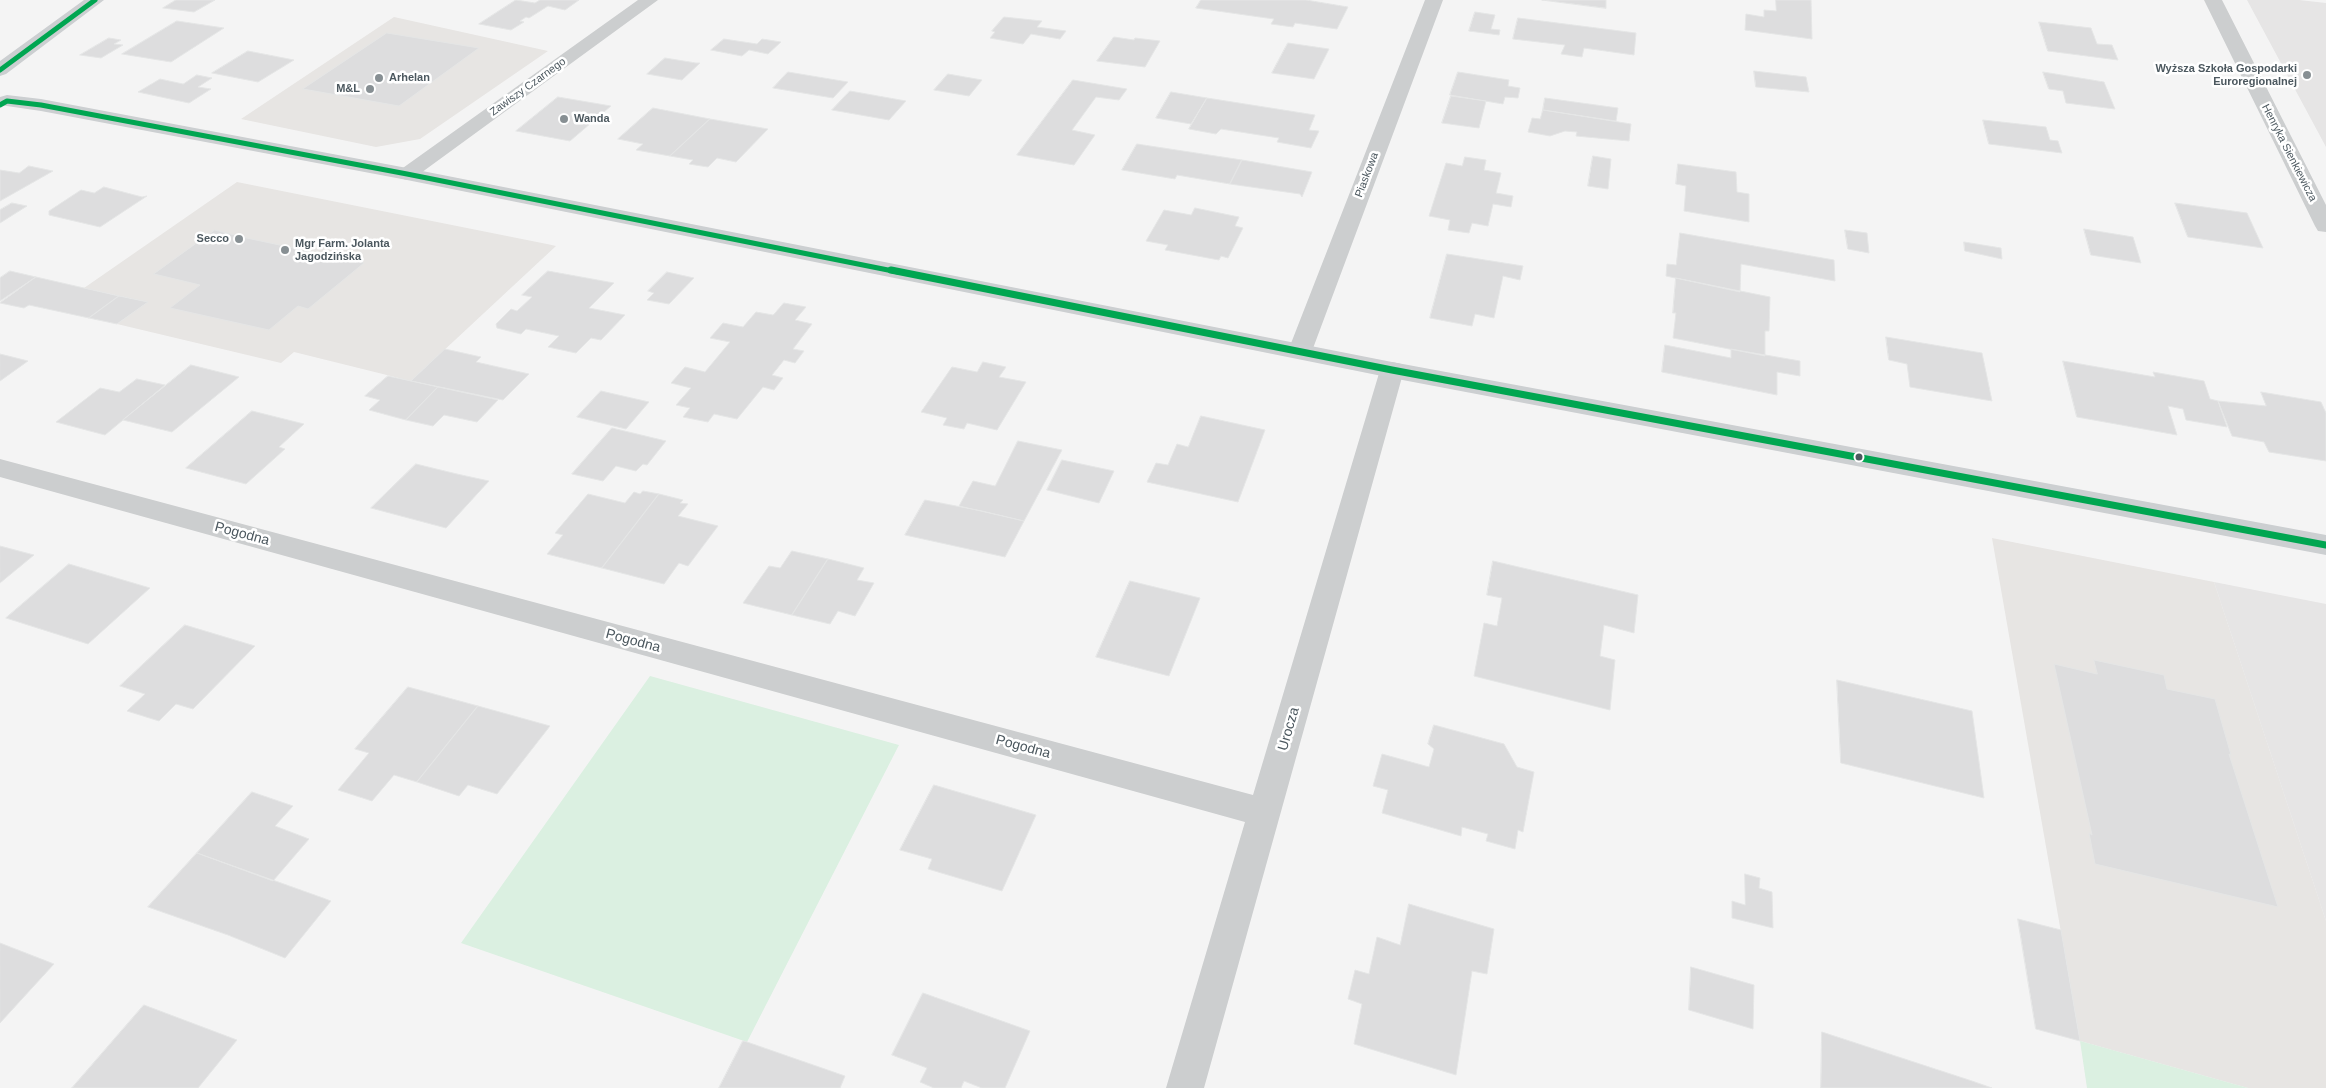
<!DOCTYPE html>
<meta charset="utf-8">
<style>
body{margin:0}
canvas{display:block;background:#f4f4f4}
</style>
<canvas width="2326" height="1088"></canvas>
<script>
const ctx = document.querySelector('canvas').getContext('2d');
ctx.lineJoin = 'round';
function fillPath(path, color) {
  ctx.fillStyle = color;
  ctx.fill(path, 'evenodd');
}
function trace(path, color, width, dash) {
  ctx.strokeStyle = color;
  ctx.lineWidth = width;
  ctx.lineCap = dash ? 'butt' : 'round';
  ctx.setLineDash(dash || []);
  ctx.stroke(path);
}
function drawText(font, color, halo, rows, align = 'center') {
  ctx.font = font + ' Arial,sans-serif';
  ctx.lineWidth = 5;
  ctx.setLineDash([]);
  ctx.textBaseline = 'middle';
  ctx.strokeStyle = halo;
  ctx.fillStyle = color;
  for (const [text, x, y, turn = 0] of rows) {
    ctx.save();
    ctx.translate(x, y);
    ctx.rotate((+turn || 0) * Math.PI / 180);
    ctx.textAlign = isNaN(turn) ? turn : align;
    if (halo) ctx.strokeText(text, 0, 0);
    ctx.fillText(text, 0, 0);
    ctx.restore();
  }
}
fillPath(new Path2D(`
 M394,17L548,51L420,139L376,147L241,119Z
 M237,182L547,244L556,246L411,381L294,352L281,363L117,324L147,302L84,288Z
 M1992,538L2214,582L2326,921V1088H2248L2080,1041Z`), '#e7e5e3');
fillPath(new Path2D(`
 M2247,0H2299L2326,3V147Z
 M2214,582L2326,604V921Z`), '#e6e5e5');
fillPath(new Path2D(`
 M650,676L899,745L747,1042L461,943Z
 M2080,1041L2248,1088H2087Z`), '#dbf0e1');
const building = new Path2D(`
 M176,0H215L194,12L163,8Z
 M516,0L535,3L540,0H579L565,10L548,6L529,18L526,17L520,21L524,22L511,30L479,24Z
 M1201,0H1306L1348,7L1337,29L1295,23L1293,27L1271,24L1274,19L1196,8Z
 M1542,0H1606V8Z
 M1776,0H1811L1812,39L1745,30L1746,14L1764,17V10L1776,11Z
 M1475,12L1495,15L1491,29L1500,30L1499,35L1469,31Z
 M1004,17L1042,21L1037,27L1066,31L1060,39L1031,34L1023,44L990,38L995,32L992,31Z
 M1518,18L1636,33L1634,55L1584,48L1582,57L1561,54L1565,45L1513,39Z
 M177,21L224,28L171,62L122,54Z
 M2039,22L2091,28L2097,44L2112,45L2118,60L2048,51Z
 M387,33L479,48L399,106L303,89Z
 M1114,37L1134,40L1135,38L1160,41L1145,67L1097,61Z
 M109,38L121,40L114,44L123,45L101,58L80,55Z
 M724,39L757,44L762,39L781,42L768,54L749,50L742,56L711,50Z
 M1288,43L1329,49L1314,79L1272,73Z
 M248,51L294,60L258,82L212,73Z
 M665,58L696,63H700L682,80L647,74Z
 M1754,71L1806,77L1809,92L1756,87Z
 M788,72L848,82L833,98L773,88Z
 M1458,72L1509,80L1508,86L1520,88L1518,98L1505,97L1503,104L1450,95Z
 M2043,72L2104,82L2115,109L2066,103L2063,91L2049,89Z
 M948,74L982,80L969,96L934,90Z
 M197,75L212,78L198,87L211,89L189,103L138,92L160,79L183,84Z
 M1073,80L1127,89L1119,100L1096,97L1072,130L1095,135L1074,165L1017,155Z
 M850,91L906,101L889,120L832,110Z
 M1171,92L1207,98L1191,124L1156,118Z
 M1451,96L1486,101L1479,128L1442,123Z
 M558,97L611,106L570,141L516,131Z
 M1207,98L1315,115L1309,130L1319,131L1311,148L1277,142L1279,138L1221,129L1216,134L1189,129Z
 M1545,98L1618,108L1616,121L1543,110Z
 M653,108L710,119L670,156L636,150L643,144L618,139Z
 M1543,110L1631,124L1629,141L1576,136L1577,132L1565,131L1550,136L1528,132L1532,118L1540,119Z
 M710,119L768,129L736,162L717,158L708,167L689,164L693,160L670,156Z
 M1983,120L2046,127L2050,140L2058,141L2062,153L1989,144Z
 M1137,144L1242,160L1230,184L1177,175L1175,179L1122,170Z
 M1593,156L1611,159L1608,189L1588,186Z
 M1465,157L1486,160L1484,170L1501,173L1496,193L1513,196L1511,207L1493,204L1488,226L1472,223L1469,233L1448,230L1450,220L1429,216L1446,163L1462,166Z
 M1242,160L1312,172L1302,197L1300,194L1230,184Z
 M1678,164L1736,172L1737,192L1749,194V222L1684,211L1686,186L1676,184Z
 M29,166L53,171L0,201V170L19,173Z
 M104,187L142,197L147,196L100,227L49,215V211L81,190L94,193Z
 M12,203L27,206L0,223V210Z
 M2175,203L2247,213L2263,248L2188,237Z
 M1195,208L1239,217L1235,226L1243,228L1228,258L1221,256L1219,260L1165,250L1168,245L1146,241L1164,210L1191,215Z
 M2084,229L2133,237L2141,263L2091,255Z
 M215,230L242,237L364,263L308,309L298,306L269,330L170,308L200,285L154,274Z
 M1845,230L1867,233L1869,253L1848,249Z
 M1680,233L1834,260L1835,281L1741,264L1740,292L1666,276L1667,264L1676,265Z
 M1964,242L2001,248L2002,259L1965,251Z
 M1447,254L1523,266L1520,280L1503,276L1494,318L1475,314L1472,326L1430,318Z
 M10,271L36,277L0,301V278Z
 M548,271L614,283L589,308L625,315L601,340L591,338L576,353L548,347L559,336L526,329L521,334L497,328L496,324L511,309L517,311L532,297L522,295Z
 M667,272L694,278L669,304L647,300L654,293L648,291Z
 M36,277L84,288L119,296L89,318L29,305L24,308L0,303Z
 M1676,278L1770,297L1769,331H1765V356L1673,338L1676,313H1673Z
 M119,296L148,302L117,324L89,318Z
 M784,303L806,307L795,320L812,324L793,349L804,351L795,363L784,360L772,375L783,378L774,390L763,387L737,419L714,414L708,422L683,417L690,408L676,405L691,388L671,383L685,367L705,372L730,342L710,338L723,323L743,327L756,312L773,315Z
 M1886,337L1982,353L1992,401L1910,387L1907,364L1889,360Z
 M1665,345L1731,358V349L1800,361V376L1777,372V395L1662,372Z
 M445,349L481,357L476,362L529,374L503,400L411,381Z
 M0,354L28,361L0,381Z
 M2063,361L2155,377L2153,372L2204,381L2210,399L2218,401L2227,427L2186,420L2183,409L2168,406L2177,435L2077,417Z
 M983,362L1006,367L999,377L1026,382L997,430L967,423L964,429L943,425L947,418L921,412L952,367L977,372Z
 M191,365L239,377L172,432L123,420Z
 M388,376L411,381L438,387L406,420L369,410L380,400L365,396Z
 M137,379L165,385L105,435L56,422L100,388L119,392Z
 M438,387L498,400L477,422L444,415L433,426L406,420Z
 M601,391L649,402L626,429L577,417Z
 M2261,392L2321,402L2326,413V461L2269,452L2264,442L2232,436L2218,401L2266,406Z
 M252,411L304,424L279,447L285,449L246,484L186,468Z
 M1201,416L1265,430L1238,502L1147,482L1156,463L1168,465L1177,444L1188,447Z
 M612,428L666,441L647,465L643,464L636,471L616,466L603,481L572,474Z
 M1018,441L1062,450L1024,521L959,506L973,481L995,486Z
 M1062,460L1114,471L1099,503L1047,490Z
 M416,464L457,474L489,481L446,528L371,508Z
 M643,491L659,494L602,568L547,554L563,535L555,533L588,494L625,503L634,492L640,494Z
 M659,494L683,500L680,503L688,504L678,516L718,526L688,566L679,563L664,584L602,568Z
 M925,500L982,511L1024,521L1005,557L905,535Z
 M0,546L34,555L0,583Z
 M792,551L828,559L792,615L743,603L769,566L780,568Z
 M828,559L864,568L857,580L874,583L855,616L838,611L830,624L792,615Z
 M1493,561L1638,595L1634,633L1604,625L1600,656L1615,660L1610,710L1474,676L1484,623L1497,626L1502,598L1487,595Z
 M69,564L150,588L88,644L6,618Z
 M1130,581L1200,598L1169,676L1096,657Z
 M185,625L255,646L193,709L176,704L159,721L127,711L145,694L120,686Z
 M2094,660L2164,675L2167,689L2215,699L2231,755L2229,754L2278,907L2095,864L2089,833L2092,835L2054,664L2097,674Z
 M1837,680L1972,711L1984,798L1841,763Z
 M408,687L478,706L417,782L394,775L372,801L338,790L369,753L355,749Z
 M478,706L550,726L497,794L468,785L459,796L417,782Z
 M1434,725L1504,744L1517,767L1534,772L1523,832L1518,830L1515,849L1486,841L1488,834L1462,827L1461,836L1382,813L1388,790L1373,786L1382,754L1429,767L1434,749L1428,744Z
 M934,785L1036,815L1002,891L928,869L932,859L900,850Z
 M252,792L293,806L275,826L309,839L273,881L197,853Z
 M197,853L323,898L331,901L285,958L228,935L148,907Z
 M1745,874L1760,878L1759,888L1772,892L1773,928L1732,918V901L1745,905Z
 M1409,904L1494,929L1487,974L1472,971L1456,1075L1354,1044L1362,1004L1348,999L1355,970L1369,974L1377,937L1400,945Z
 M2018,919L2061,930L2080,1041L2036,1029Z
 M0,943L54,964L0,1023Z
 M1691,967L1754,985L1753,1029L1689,1010Z
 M923,993L1030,1031L1005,1088H982L964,1081L961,1088H934L920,1082L927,1068L892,1055Z
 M144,1005L237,1040L198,1088H72Z
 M1822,1032L1972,1081L1992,1088H1821Z
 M743,1041L747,1042L845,1076L840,1088H719Z`);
fillPath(building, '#ddddde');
trace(building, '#e5e6e6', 1);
fillPath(new Path2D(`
 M638,0H658L414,178L407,180L400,178L397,174L400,170Z
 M1425,0H1443L1312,351L1308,356L1300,359L1292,356L1288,351Z
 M2204,0H2222L2326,205V232L2318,231L2315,226Z
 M1392,362L1401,364L1404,370L1204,1088H1166L1245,822L0,477V459L1253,795L1380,370L1383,364Z`), '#cccecf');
fillPath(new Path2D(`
 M84,0H104L6,74L0,76V61Z
 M7,95L41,99L407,168L1392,362L2326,535V555L1392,378L407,180L41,111L0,105V97Z`), '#cccfd1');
trace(new Path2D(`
 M0,70L95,0
 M0,105L7,101L41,105L407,174L898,272`), '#00a651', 5);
trace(new Path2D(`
 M891,270L1392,370L2326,545`), '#00a651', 7);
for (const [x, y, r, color] of [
 [2307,75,5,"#878f93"],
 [379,78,5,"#878f93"],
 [370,89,5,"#878f93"],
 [564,119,5,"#878f93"],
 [239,239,5,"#878f93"],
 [285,250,5,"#878f93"],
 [1859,457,4.5,"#4c585f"]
]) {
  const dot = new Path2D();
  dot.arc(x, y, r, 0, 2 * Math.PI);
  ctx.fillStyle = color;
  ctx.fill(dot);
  trace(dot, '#fff', 2);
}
drawText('bold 11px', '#4c585f', '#fff', [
 ["Wyższa Szkoła Gospodarki",2297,69],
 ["Euroregionalnej",2297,82],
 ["Arhelan",389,78,"left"],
 ["M&L",360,89],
 ["Wanda",574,119,"left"],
 ["Secco",229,239],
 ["Mgr Farm. Jolanta",295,244,"left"],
 ["Jagodzińska",295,257,"left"]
], 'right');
drawText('11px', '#4c585f', '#fff', [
 ["Zawiszy Czarnego",528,87,-36],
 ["Henryka Sienkiewicza",2289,153,63],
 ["Piaskowa",1367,175,-69]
]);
drawText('14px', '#4c585f', '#fff', [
 ["Pogodna",242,534,15],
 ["Pogodna",633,641,15],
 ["Urocza",1289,729,-74],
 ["Pogodna",1023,747,15]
]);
</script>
